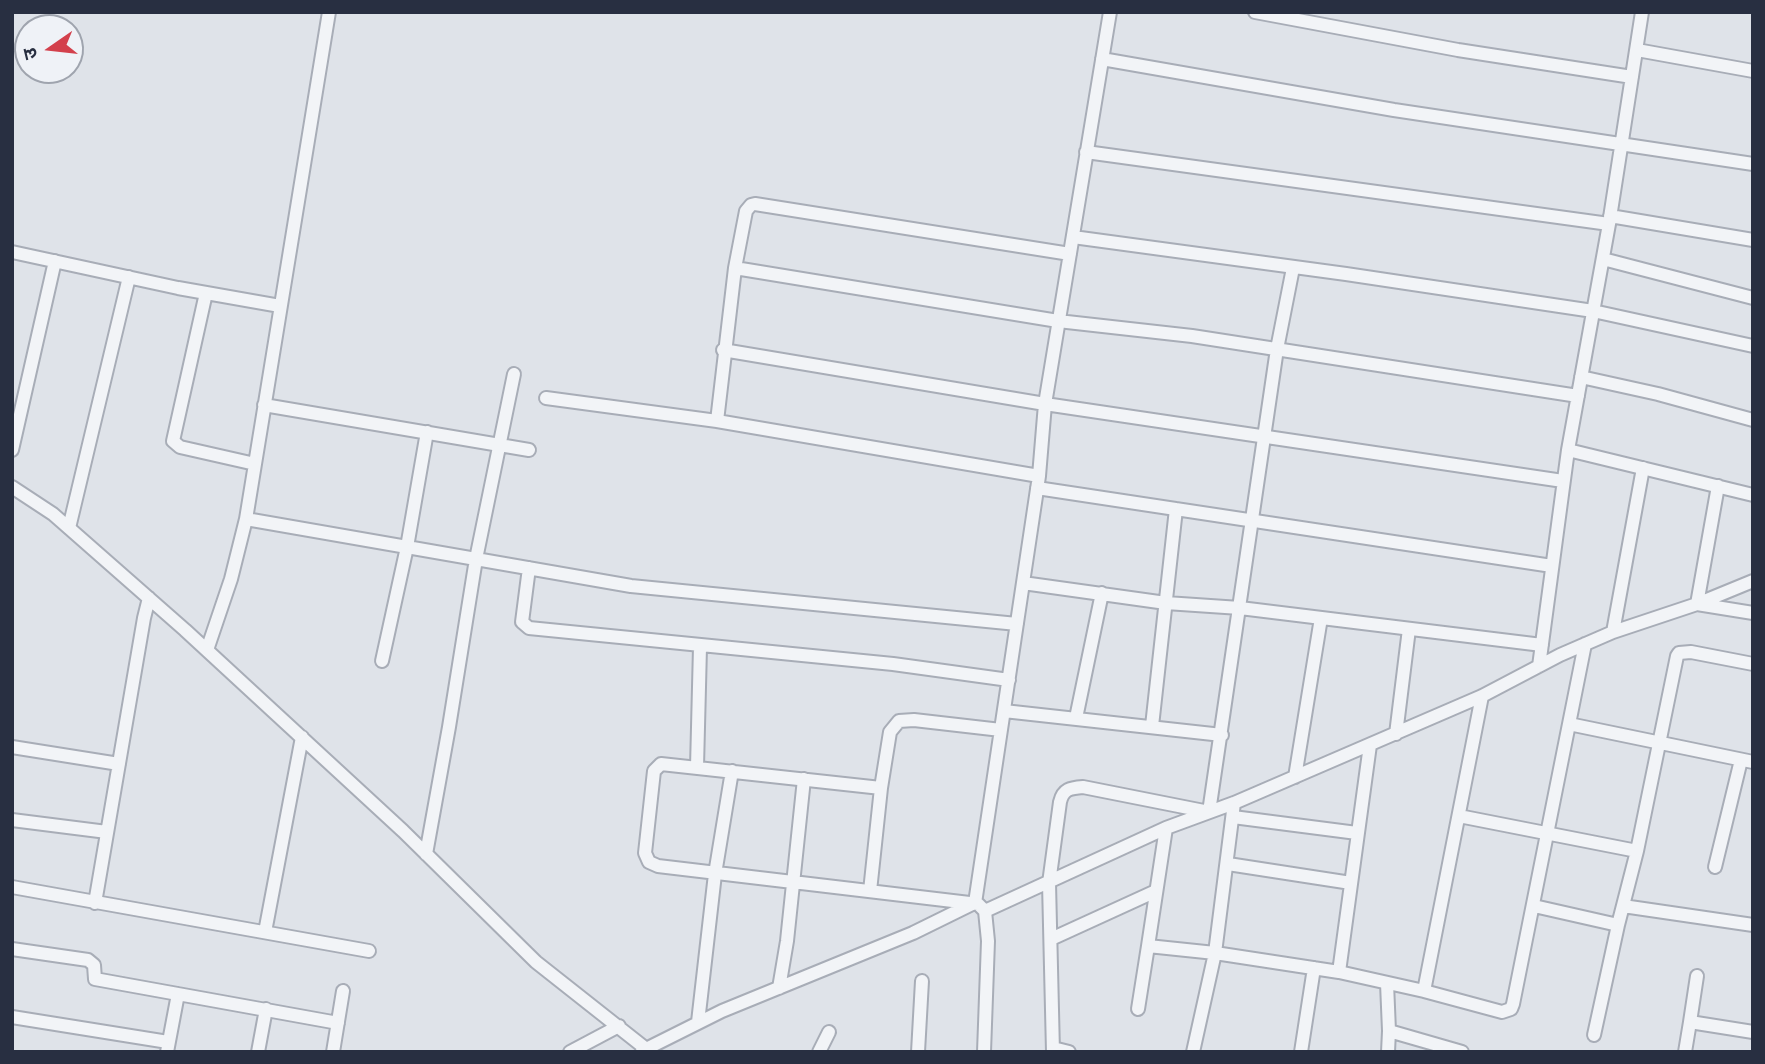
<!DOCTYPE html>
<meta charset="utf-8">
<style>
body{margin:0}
#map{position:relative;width:1765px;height:1064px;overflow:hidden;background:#dfe3e9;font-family:Karla,"Noto Sans Devanagari",sans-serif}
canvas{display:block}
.frame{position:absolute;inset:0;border:14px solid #282f41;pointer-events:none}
.north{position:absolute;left:14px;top:14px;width:70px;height:70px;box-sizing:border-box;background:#eff2f7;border:2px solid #9fa4ae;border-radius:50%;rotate:256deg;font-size:19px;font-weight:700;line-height:28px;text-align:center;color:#282f41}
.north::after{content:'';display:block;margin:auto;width:24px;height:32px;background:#d3404c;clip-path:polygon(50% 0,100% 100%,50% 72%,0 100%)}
</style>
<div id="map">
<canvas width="1765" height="1064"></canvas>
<div class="frame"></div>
<div class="north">उ</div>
</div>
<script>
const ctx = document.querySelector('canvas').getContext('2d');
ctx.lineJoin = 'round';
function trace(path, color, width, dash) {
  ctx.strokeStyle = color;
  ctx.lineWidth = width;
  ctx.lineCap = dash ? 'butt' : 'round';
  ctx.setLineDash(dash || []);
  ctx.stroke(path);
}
const street = new Path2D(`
 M1255,12L1458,50L1632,77
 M1637,50L1753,71
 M1102,59L1394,110L1753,164
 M1086,152L1609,224
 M1610,216L1753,240
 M1073,237L1346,274L1593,311L1753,346
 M12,252L178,288L280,306
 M1603,259L1753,298
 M735,268L1058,321L1192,336L1578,396
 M206,293L173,441L180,447L255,464
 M723,350L1045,404L1563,481
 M1581,377L1658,394L1753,420
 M546,398L717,421
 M264,405L529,450
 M12,450L55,261
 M1568,450L1753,495
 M1039,476L717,421L735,268L746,211L751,205L755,204L1070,254
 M1718,486L1697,604L1753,613
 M12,487L53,514L185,630L403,831L536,962L650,1052
 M1037,488L1552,566
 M246,519L631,586L1017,624
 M69,528L129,277
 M529,568L522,622L529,628L893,664L1009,680
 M1023,583L1166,603L1240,608L1542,645
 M1613,632L1643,468
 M207,650L231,579L246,519L329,12
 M382,661L407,547L427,432
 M1539,666L1568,450L1609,224L1642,12
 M1004,711L1222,735
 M1076,718L1102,593
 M1569,724L1753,762
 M1152,726L1176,509
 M1396,734L1409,629
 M12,747L119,764
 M697,767L700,647
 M1295,777L1321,618
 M1459,816L1637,851
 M1233,817L1357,833
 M12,820L107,832
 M1166,828L1148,946L1215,953L1339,972L1370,745
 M426,854L449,727L476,559L514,374
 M1228,864L1351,883
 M1715,867L1741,760
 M12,887L369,951
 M870,891L881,788
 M95,903L144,618L149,598
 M975,903L1039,476L1045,404L1110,12
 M1534,906L1618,925L1637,851L1677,656L1679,653L1691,652L1753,664
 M1623,906L1753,925
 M985,911L1166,828L1234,803L1482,696L1560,655L1613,632L1697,604L1753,581
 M265,932L302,737
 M1051,939L1156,891
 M12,949L88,960L94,965L95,979L338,1023
 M1339,972L1424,991L1482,696
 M1387,983L1389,1031
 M779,988L787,941L804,779
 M1424,991L1502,1012L1511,1009L1513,1004L1585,644
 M1138,1009L1148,946
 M12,1017L168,1042
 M698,1022L715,874L732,771
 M1690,1022L1697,976
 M1594,1035L1618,925
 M1053,1048L1069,1052
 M642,1051L722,1011L913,933L974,903
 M167,1052L178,994
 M258,1052L266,1009
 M333,1052L343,991
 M570,1052L619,1026
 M819,1052L829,1032
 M918,1052L922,981
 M984,1052L988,941L985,911L978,904L658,866L649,862L645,853L654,771L661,764L881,788L890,732L899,721L914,720L1001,730
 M1053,1052L1049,883L1060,802C1063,789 1070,788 1083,787L1209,812L1277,349L1293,268
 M1193,1052L1215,953L1234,803
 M1301,1052L1314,968
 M1388,1052L1389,1031L1462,1052
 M1685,1052L1690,1022L1753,1032`);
trace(street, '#a8adb7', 16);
trace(street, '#f2f4f7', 12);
</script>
